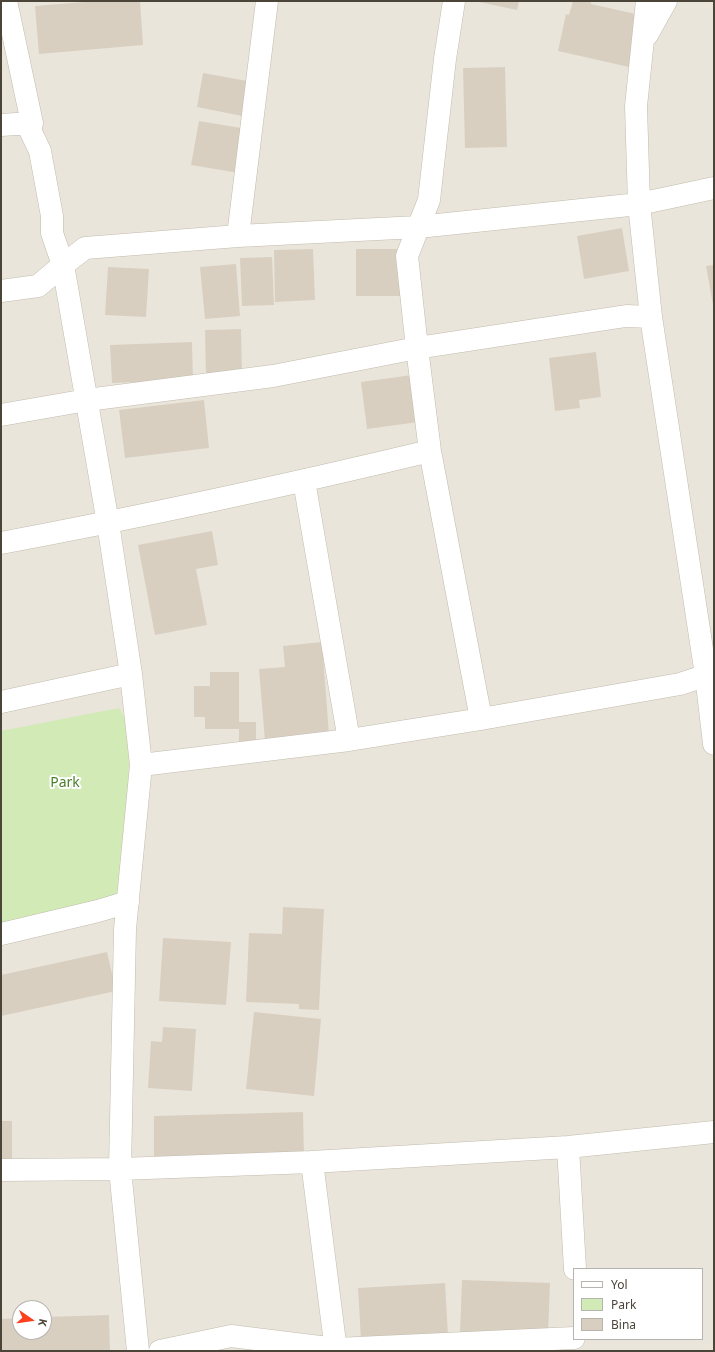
<!DOCTYPE html>
<style>
body{margin:0}
#map{position:relative;width:715px;height:1352px;overflow:hidden;background:#f6f3ec;font-family:"Noto Sans",sans-serif}
canvas{display:block}
.frame{position:absolute;inset:0;border:2px solid #4b4439;pointer-events:none}
.legend{position:absolute;left:573px;top:1268px;width:130px;height:72px;box-sizing:border-box;background:#fff;border:1px solid #b7b4b0;margin:0;padding:5px 7px;list-style:none;font-size:12px;color:#4b4439}
.legend li{display:flex;align-items:center;gap:8px;height:20px}
.legend b{width:20px;border:1px solid #b7b4b0}
.north{position:absolute;left:12px;top:1300px;width:40px;height:40px;box-sizing:border-box;background:#fff;border:1px solid #b7b4b0;border-radius:50%;rotate:103deg;font-size:11px;font-weight:700;line-height:16px;text-align:center;color:#4b4439}
.north::after{content:'';display:block;margin:auto;width:14px;height:18px;background:#fc3f1d;clip-path:polygon(50% 0,100% 100%,50% 72%,0 100%)}
</style>
<div id="map">
<canvas width="715" height="1352"></canvas>
<div class="frame"></div>
<ul class="legend">
<li><b style="height:5px;background:#fff"></b>Yol</li>
<li><b style="height:11px;background:#d2eab5"></b>Park</li>
<li><b style="height:11px;background:#d8cfc1"></b>Bina</li>
</ul>
<div class="north">K</div>
</div>
<script>
const ctx = document.querySelector('canvas').getContext('2d');
ctx.lineJoin = 'round';
function fillPath(path, color) {
  ctx.fillStyle = color;
  ctx.fill(path, 'evenodd');
}
function trace(path, color, width, dash) {
  ctx.strokeStyle = color;
  ctx.lineWidth = width;
  ctx.lineCap = dash ? 'butt' : 'round';
  ctx.setLineDash(dash || []);
  ctx.stroke(path);
}
function drawText(font, color, halo, rows, align = 'center') {
  ctx.font = font + ' "Noto Sans",sans-serif';
  ctx.lineWidth = 4;
  ctx.setLineDash([]);
  ctx.textBaseline = 'middle';
  ctx.strokeStyle = halo;
  ctx.fillStyle = color;
  for (const [text, x, y, turn = 0] of rows) {
    ctx.save();
    ctx.translate(x, y);
    ctx.rotate((+turn || 0) * Math.PI / 180);
    ctx.textAlign = isNaN(turn) ? turn : align;
    if (halo) ctx.strokeText(text, 0, 0);
    ctx.fillText(text, 0, 0);
    ctx.restore();
  }
}
fillPath(new Path2D(`
 M1,1H714V1351H1ZM574,1269H702V1339H574ZM20,1308H44V1332H20Z`), '#eae5da');
fillPath(new Path2D(`
 M119,708L130,726L125,897L1,930V731Z`), '#d2eab5');
fillPath(new Path2D(`
 M97,1H140L143,45L39,54L35,6Z
 M474,1H519L517,10Z
 M573,1H591V4L640,15L629,67L558,51L566,14L569,15Z
 M505,67L507,147L465,148L463,68Z
 M203,73L253,82L247,117L197,107Z
 M199,121L247,129L239,173L191,165Z
 M622,228L629,271L584,279L577,236Z
 M313,249L315,300L275,302L274,250Z
 M356,249H404V296H356Z
 M272,257L274,305L242,306L240,258Z
 M236,264L240,316L205,319L200,267Z
 M714,265V305H713L706,266Z
 M108,267L149,269L146,317L105,315Z
 M241,329L242,376L206,377L205,330Z
 M192,342L193,380L112,383L110,345Z
 M596,352L601,397L579,400L580,408L555,411L549,358Z
 M412,375L418,422L367,429L361,382Z
 M204,400L209,448L125,458L119,410Z
 M212,531L218,565L196,569L207,625L155,635L138,545Z
 M322,642L329,735L265,741L259,669L285,667L283,646Z
 M210,672H239V722H256V744H239V729H205V717H194V686H210Z
 M283,907L324,909L319,1010L299,1009V1004L246,1002L249,933L282,934Z
 M163,938L231,942L226,1005L159,1001Z
 M107,952L116,991L1,1016V975Z
 M254,1012L321,1019L314,1096L246,1089Z
 M163,1027L196,1029L192,1091L148,1088L151,1041L162,1042Z
 M303,1112L304,1158L154,1162V1116Z
 M1,1121H12V1162H1Z
 M462,1280L550,1283L548,1335L460,1333Z
 M445,1283L448,1336L361,1340L358,1288Z
 M109,1315L110,1351H1V1319L20,1318V1332H44V1317Z`), '#d8cfc1');
const minor = new Path2D(`
 M6,1L32,123L30,130L40,151L52,216V233L63,265L108,523L131,674L141,765L125,929L120,1169L138,1351
 M454,1L445,59L429,200L407,256L417,348L430,451L481,719
 M647,1L636,106L639,204L651,317L706,675L714,744
 M647,35L666,1
 M1,125L32,123
 M238,236L267,1
 M1,291L38,286L63,265L85,248L238,236L418,227L639,204L714,188
 M1,415L87,400L273,376L417,348L626,316L651,317
 M304,481L349,740
 M1,543C145,516 288,485 430,451
 M1,702L131,674
 M141,765L349,740L481,719L680,684L714,673
 M1,934L98,911L128,902
 M568,1147L575,1269
 M1,1170L120,1169L312,1162
 M160,1351L231,1336L336,1349L574,1338
 M336,1351L312,1162L568,1147L714,1132`);
trace(minor, '#c2bbae', 23);
trace(minor, '#fff', 22);
drawText('14px', '#4a7f2a', '#fff', [
 ["Park",65,783]
]);
</script>
